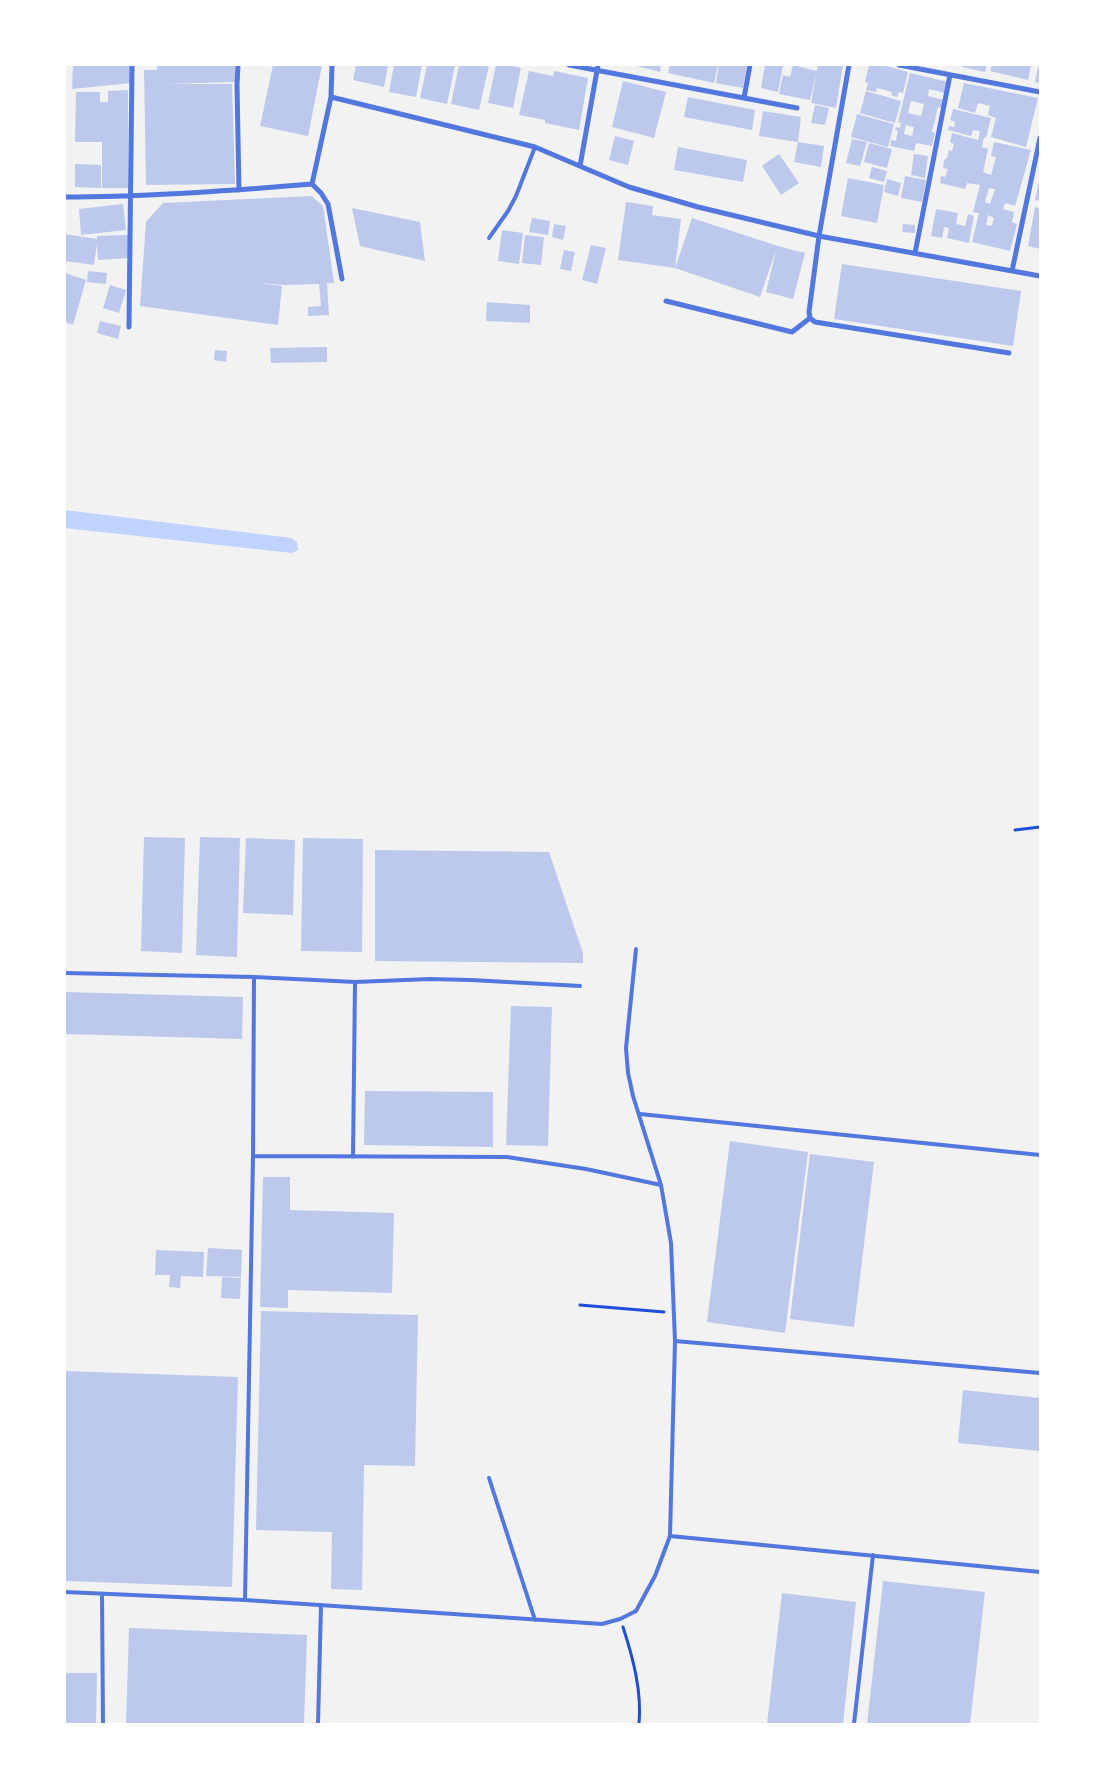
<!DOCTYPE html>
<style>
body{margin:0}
#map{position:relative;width:1105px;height:1789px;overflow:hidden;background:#f2f2f2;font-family:"Asap Condensed",sans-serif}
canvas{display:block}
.frame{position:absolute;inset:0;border:66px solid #fff;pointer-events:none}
</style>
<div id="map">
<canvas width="1105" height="1789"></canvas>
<div class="frame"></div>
</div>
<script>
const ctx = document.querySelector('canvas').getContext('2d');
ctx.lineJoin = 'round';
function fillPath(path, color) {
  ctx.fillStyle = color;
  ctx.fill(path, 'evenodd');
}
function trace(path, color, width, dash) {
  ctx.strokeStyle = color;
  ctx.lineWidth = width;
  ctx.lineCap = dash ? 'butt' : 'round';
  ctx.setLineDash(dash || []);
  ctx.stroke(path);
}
fillPath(new Path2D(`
 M65,510L291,538L297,542L298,550L292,553L65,528Z`), '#bfd3fe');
fillPath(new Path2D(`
 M73,65H131V83L72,89Z
 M157,65H235V82L165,84H232L235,184L146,185L144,70H157Z
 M273,65H322L308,136L260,126Z
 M356,65H388L384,87L353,80Z
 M394,65H422L416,97L389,92Z
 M427,65H455L447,104L420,98Z
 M459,65H489L479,110L451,104Z
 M496,65H508L521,68L513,108L488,103Z
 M633,65H661L660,72Z
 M670,65H718L714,83L668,73Z
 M719,65H747L743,88L716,83Z
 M765,65H783L778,92L761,88Z
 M793,65L817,71L810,100L779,94L783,75L790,77Z
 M818,65H843L836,108L811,103Z
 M869,65H883L908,72L903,93L899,92L897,97L891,95L892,92L877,88L876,92L866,90L868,83L865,82Z
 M962,65H987L985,72L962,67Z
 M992,65H1031L1028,80L990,71Z
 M1038,67H1040V83L1035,82Z
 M529,71L553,76L554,71L588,78L579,130L545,123V120L519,115Z
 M910,73L948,82L945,93L929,89L928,96L944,100L942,108L938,107L932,132H935L932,146L916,143L914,151L890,146L891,140L896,141L898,131L895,130L896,127L900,128L901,123L898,122ZM911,101L924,104L921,116L908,113ZM906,125L914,127L912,136L904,134Z
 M623,81L666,92L654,138L612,127Z
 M964,83L1038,98L1026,147L991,137L996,118L988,115L990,106L978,103L975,113L958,108Z
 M128,90V188H102V142H75L76,92H100V102H108V91Z
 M866,91L901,101L895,123L860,113Z
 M688,97L755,110L752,130L684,117Z
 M815,105L829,108L825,125L811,123Z
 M953,109L991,118L986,138L984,137L982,147L988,149L983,172L991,175L996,157L991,156L994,142L1031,150L1015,206L1005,203L1003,209L1014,212L1012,222L1017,224L1010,251L972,242L979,213L973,212L980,185L967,183L965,189L940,183L941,176L945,177L948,169L943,168L944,160L947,158L949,150L952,151L954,144L950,142L952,133L978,140L980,131L973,130L971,136L948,130L949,126L954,127L955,122L950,120ZM989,188L995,189L990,204L985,202ZM988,215L994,218L992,226L986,225Z
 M763,111L801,117L798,142L759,136Z
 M857,114L894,124L888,147L851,137Z
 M615,136L634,141L628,165L609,160Z
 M852,139L867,142L860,166L846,163Z
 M798,142L824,146L821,167L794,162Z
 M869,143L892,149L887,168L864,162Z
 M678,147L747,160L743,182L674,170Z
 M779,154L799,183L781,195L762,166Z
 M914,154L928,156L925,178L911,175Z
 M75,164L101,165V188L75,187Z
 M872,167L887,171L884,182L869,178Z
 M905,176L926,180L922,202L901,198Z
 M848,178L884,185L877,223L841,216Z
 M887,179L901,183L898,196L884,192Z
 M1039,181H1040V201L1035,200Z
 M312,196L323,206L334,283H327L329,315L308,316V307L321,306L319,284L284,285L259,283L282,286L278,325L140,306L146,222L163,203Z
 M626,202L653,206L652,215L681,219L675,268L692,218L778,246L805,253L793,299L766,292L776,250L760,297L675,268L618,260Z
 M123,204L126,230L81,235L79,209Z
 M1035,207L1040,208V249L1028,246Z
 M352,208L420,222L425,261L360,246Z
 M936,209L958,213L956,224L965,226L968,214L974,216L969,243L947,238L949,228L944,227L942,238L931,236Z
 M532,218L550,221L548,235L529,232Z
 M554,224L566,226L563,240L552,237Z
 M903,224L915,225V233L902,232Z
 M502,230L523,233L519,264L498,261Z
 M65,234L97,239V236L128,235L129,258L98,260L97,243L94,265L65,261Z
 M525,235L544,237L541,265L522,263Z
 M591,245L606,248L597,284L582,280Z
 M564,250L575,252L571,271L560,269Z
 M842,264L1021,291L1013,346L834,319Z
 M88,271L107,273L106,284L87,282Z
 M65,273L86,280L73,325L65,322Z
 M110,285L126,290L119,313L103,308Z
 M487,302L530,305V323L486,321Z
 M100,321L121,326L118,339L97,333Z
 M327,347V362L271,363L270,348Z
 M215,350L227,351L226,362L214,360Z
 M144,837L185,838L182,953L141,951Z
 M200,837L240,838L237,957L196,955Z
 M246,838L295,840L293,915L243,913Z
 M303,838L363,839L362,952L301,951Z
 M375,850L549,852L583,953V963L375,961Z
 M65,992L243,997L242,1039L65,1034Z
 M511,1006L552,1007L548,1146L506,1145Z
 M365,1091L493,1092V1147L364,1145Z
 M730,1141L808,1152L785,1333L707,1322Z
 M810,1154L874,1162L854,1327L790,1319Z
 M263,1177H290V1210L394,1213L392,1293L288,1290V1308L260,1307Z
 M208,1248L242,1250L241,1277L206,1276Z
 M156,1250L204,1252L203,1277L181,1276L180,1288L169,1287L170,1275H155Z
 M222,1277L241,1278L240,1299L221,1298Z
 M261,1311L418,1315L415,1466L364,1465L362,1590L331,1589L332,1532L256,1530Z
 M65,1371L238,1377L232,1587L65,1581Z
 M963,1390L1040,1398V1451L958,1443Z
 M883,1581L985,1592L970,1724H867Z
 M782,1593L856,1602L843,1724H767Z
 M129,1628L307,1635L304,1724H126Z
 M65,1673H97L96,1724H65Z`), '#bdc9ec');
trace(new Path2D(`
 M1015,830L1040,827
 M580,1305L664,1312
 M623,1627C633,1658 642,1691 639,1724`), '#1d4ed8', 3);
trace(new Path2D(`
 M489,238L508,211L516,196L535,147
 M65,973L254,977L355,982L430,979L471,980L580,986
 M640,1114L1040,1155
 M253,1156L507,1157L586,1169L661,1185
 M353,1157L355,982
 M675,1341L1040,1373
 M489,1478L535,1620
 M670,1536L1040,1572
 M65,1592L245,1600L602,1624L620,1619L636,1611L655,1576L670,1536L675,1341L671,1243L661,1185L633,1096L628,1073L626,1048L636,949
 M102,1594L103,1724
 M245,1600L253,1156L254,977
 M318,1724L321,1605
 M854,1724L873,1555`), '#5277de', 4);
trace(new Path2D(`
 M238,65L237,85L239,190
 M569,65L797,108
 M849,65L819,236L809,312L810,318L815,322L1009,353
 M899,65L1040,92
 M331,97L535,147L629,187L698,207L819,236L1040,276
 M744,98L750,65
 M580,166L598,65
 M312,184L331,97L332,65
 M65,197C148,197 229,191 312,184L321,193L328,204L342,279
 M915,253L950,75
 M1012,271L1040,138
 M666,301L792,332L810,318
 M129,327L132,65`), '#5277de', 5);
</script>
